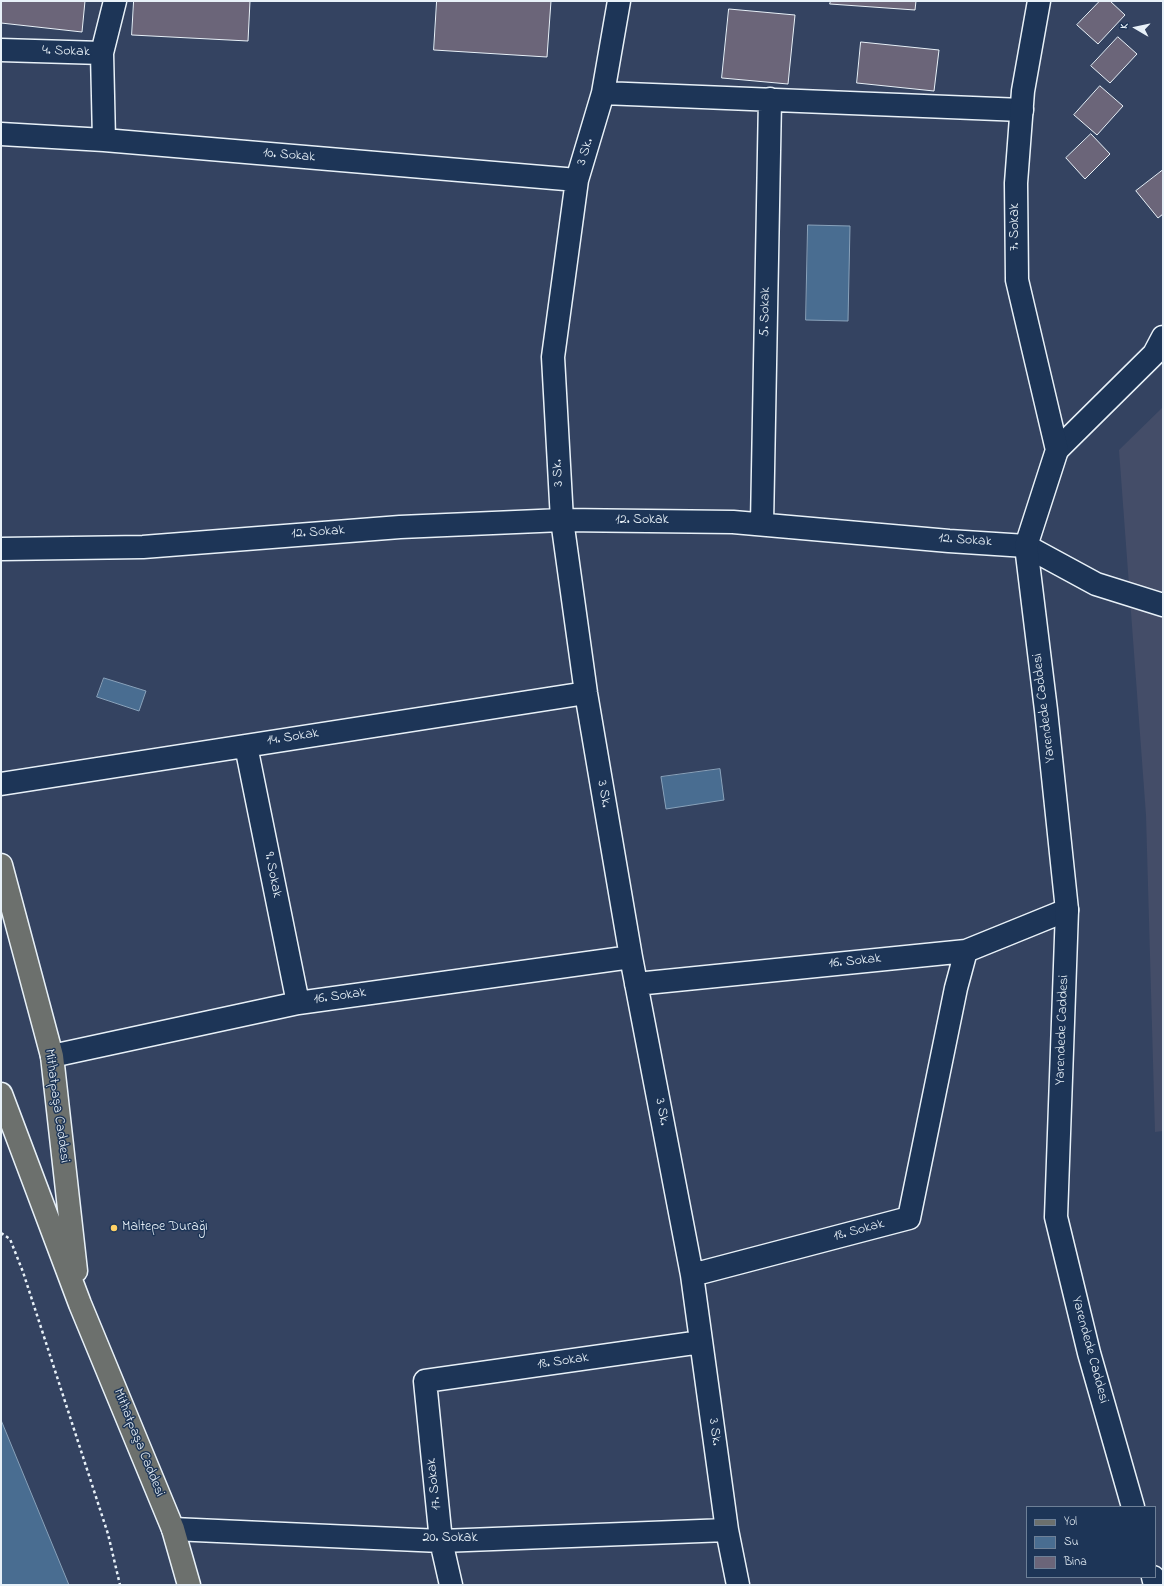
<!DOCTYPE html>
<meta charset="utf-8">
<style>
body{margin:0}
#map{position:relative;width:1164px;height:1586px;overflow:hidden;background:#344361;font-family:"Indie Flower",sans-serif}
canvas{display:block}
.frame{position:absolute;inset:0;border:2px solid #e8f1f8;pointer-events:none}
.legend{position:absolute;left:1026px;top:1506px;width:130px;height:72px;box-sizing:border-box;background:#1d3557;border:1px solid #6e8097;margin:0;padding:5px 7px;list-style:none;font-size:12px;color:#e8f1f8}
.legend li{display:flex;align-items:center;gap:8px;height:20px}
.legend b{width:20px;border:1px solid #6e8097}
.north{position:absolute;left:1116px;top:8px;width:40px;height:40px;-webkit-text-stroke:3px #1d3557;paint-order:stroke;rotate:279deg;font-size:11px;font-weight:700;line-height:16px;text-align:center;color:#e8f1f8}
.north::after{content:'';display:block;margin:auto;width:14px;height:18px;background:#e8f1f8;clip-path:polygon(50% 0,100% 100%,50% 72%,0 100%)}
</style>
<div id="map">
<canvas width="1164" height="1586"></canvas>
<div class="frame"></div>
<ul class="legend">
<li><b style="height:5px;background:#6c706d"></b>Yol</li>
<li><b style="height:11px;background:#496d91"></b>Su</li>
<li><b style="height:11px;background:#6b6579"></b>Bina</li>
</ul>
<div class="north">K</div>
</div>
<script>
const ctx = document.querySelector('canvas').getContext('2d');
ctx.lineJoin = 'round';
function fillPath(path, color) {
  ctx.fillStyle = color;
  ctx.fill(path, 'evenodd');
}
function trace(path, color, width, dash) {
  ctx.strokeStyle = color;
  ctx.lineWidth = width;
  ctx.lineCap = dash ? 'butt' : 'round';
  ctx.setLineDash(dash || []);
  ctx.stroke(path);
}
function drawText(font, color, halo, rows, align = 'center') {
  ctx.font = font + ' "Indie Flower",sans-serif';
  ctx.lineWidth = 3;
  ctx.setLineDash([]);
  ctx.textBaseline = 'middle';
  ctx.strokeStyle = halo;
  ctx.fillStyle = color;
  for (const [text, x, y, turn = 0] of rows) {
    ctx.save();
    ctx.translate(x, y);
    ctx.rotate((+turn || 0) * Math.PI / 180);
    ctx.textAlign = isNaN(turn) ? turn : align;
    if (halo) ctx.strokeText(text, 0, 0);
    ctx.fillText(text, 0, 0);
    ctx.restore();
  }
}
fillPath(new Path2D(`
 M1163,407V1131L1155,1132L1146,815L1119,450Z`), '#444d68');
const water = new Path2D(`
 M808,225L850,226L848,321L806,320Z
 M104,678L146,691L139,711L97,697Z
 M720,769L724,800L666,809L661,777Z
 M1,1420L69,1585H1Z`);
fillPath(water, '#496d91');
trace(water, '#89a2ba', 1);
const building = new Path2D(`
 M1,1H85L82,32L1,23Z
 M134,1H250L248,41L132,35Z
 M437,1H551L547,57L434,50Z
 M831,1H916L915,10L830,4Z
 M1100,1H1110L1125,15L1098,44L1077,25Z
 M729,9L795,15L788,84L722,78Z
 M1118,37L1137,54L1110,83L1091,66Z
 M861,42L939,50L934,91L857,83Z
 M1100,86L1123,106L1097,135L1074,115Z
 M1091,134L1110,154L1085,179L1066,158Z
 M1163,170V214L1158,218L1136,191Z`);
fillPath(building, '#6b6579');
trace(building, '#e8f1f8', 1);
const street = new Path2D(`
 M619,1L603,93L577,180L553,357L562,520L586,693L631,957L692,1275L727,1530L738,1585
 M1,50L102,53L115,1
 M102,53L104,140
 M603,93L1022,110
 M1,134L104,140L577,180
 M1057,450L1154,354L1163,337
 M762,524L770,99
 M1,549L143,547L400,527L562,520L733,522L949,541L1026,546L1096,584L1163,605
 M246,746L298,1003
 M1,784L586,693
 M636,984L966,951L1067,910
 M52,1056L298,1003L631,957
 M692,1275L909,1218L956,988L966,951
 M173,1529L441,1541L727,1530
 M451,1585L441,1541L425,1381L701,1342`);
const secondary = new Path2D(`
 M1039,1L1023,91L1016,183L1017,280L1057,450L1026,546L1046,710L1067,910L1056,1217L1089,1353L1133,1507
 M1153,1577L1155,1585`);
const primary = new Path2D(`
 M1,865L52,1056L76,1271
 M1,1094L80,1304L173,1529L189,1585`);
trace(street, '#e8f1f8', 25);
trace(secondary, '#e8f1f8', 25);
trace(primary, '#e8f1f8', 25);
trace(new Path2D(`
 M1,1233L10,1239L23,1272L108,1534L120,1585`), '#e8f1f8', 2.5, [3, 3]);
trace(street, '#1d3557', 22);
trace(secondary, '#1d3557', 22);
trace(primary, '#6c706d', 22);
for (const [x, y, r, color] of [
 [114,1228,4,"#ffd166"]
]) {
  const dot = new Path2D();
  dot.arc(x, y, r, 0, 2 * Math.PI);
  ctx.fillStyle = color;
  ctx.fill(dot);
  trace(dot, '#1d3557', 1.5);
}
drawText('14px', '#e8f1f8', '#1d3557', [
 ["4. Sokak",66,52,2],
 ["3 Sk.",586,152,-73],
 ["10. Sokak",289,156,5],
 ["7. Sokak",1016,227,-90],
 ["5. Sokak",766,312,-89],
 ["3 Sk.",559,473,-93],
 ["12. Sokak",642,521],
 ["12. Sokak",318,533,-4],
 ["12. Sokak",965,541,4],
 ["Yarendede Caddesi",1045,708,-97],
 ["14. Sokak",293,738,-9],
 ["3 Sk.",603,794,80],
 ["9. Sokak",272,875,79],
 ["16. Sokak",855,962,-6],
 ["16. Sokak",340,997,-8],
 ["Yarendede Caddesi",1063,1030,-88],
 ["Mithatpaşa Caddesi",56,1106,82],
 ["3 Sk.",661,1112,79],
 ["18. Sokak",859,1231,-15],
 ["Yarendede Caddesi",1089,1350,75],
 ["18. Sokak",563,1362,-8],
 ["3 Sk.",714,1432,82],
 ["Mithatpaşa Caddesi",138,1443,68],
 ["17. Sokak",435,1484,-96],
 ["20. Sokak",450,1539]
]);
drawText('14px', '#e8f1f8', '#1d3557', [
 ["Maltepe Durağı",122,1228]
], 'left');
</script>
